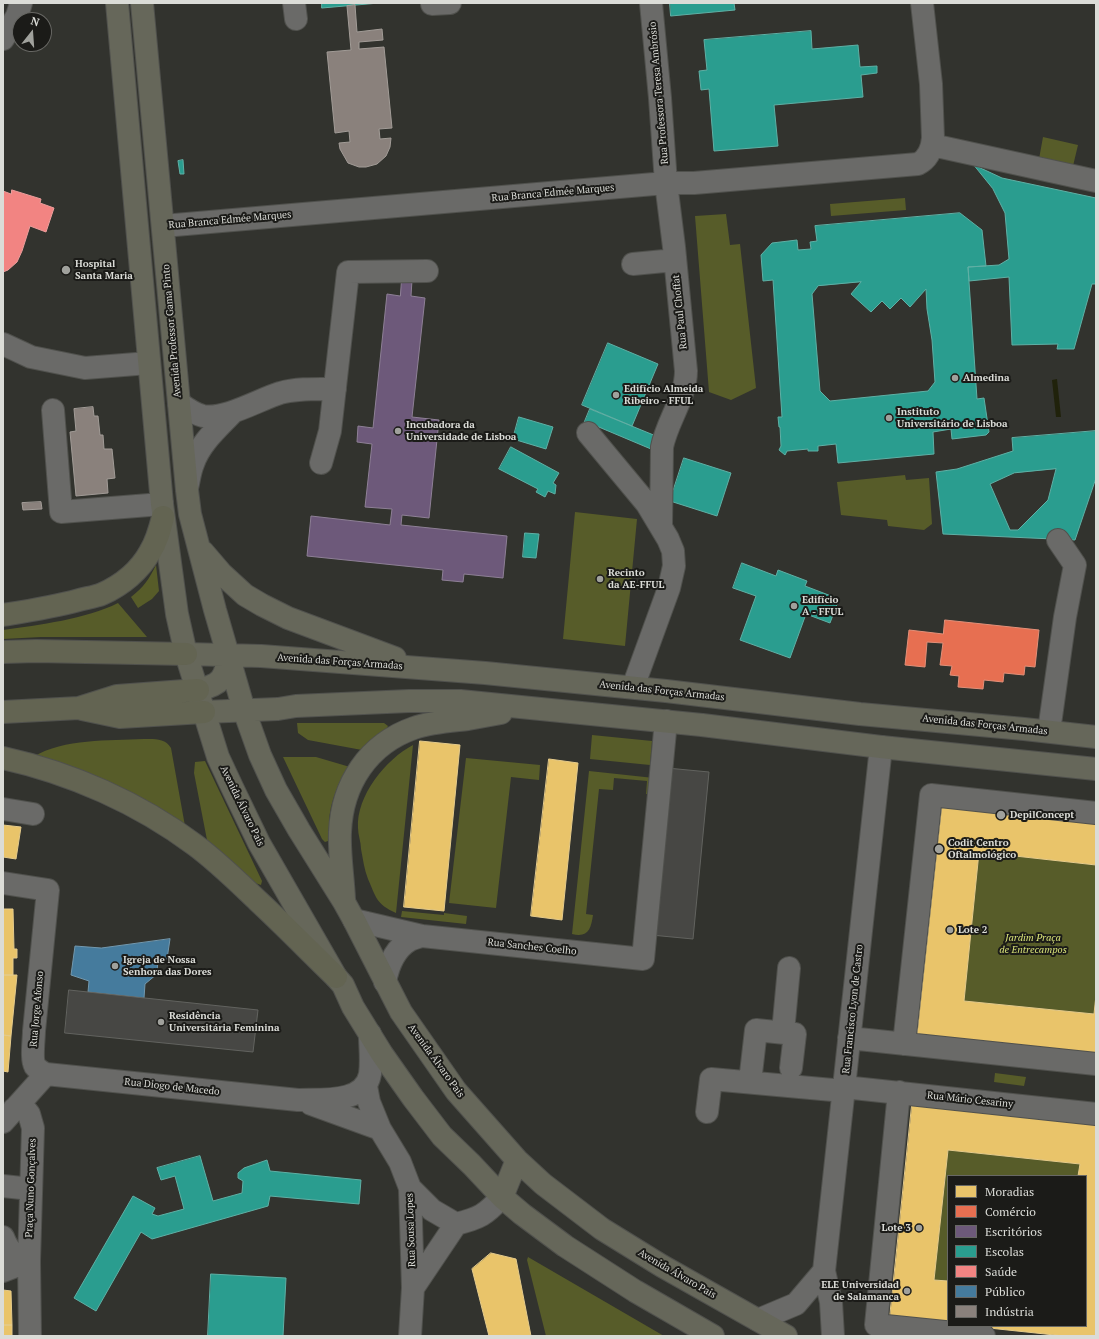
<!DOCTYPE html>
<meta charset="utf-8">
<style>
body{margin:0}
#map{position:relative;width:1099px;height:1339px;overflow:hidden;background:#32332e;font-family:"PT Serif",serif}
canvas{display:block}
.frame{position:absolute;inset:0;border:4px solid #dbdcd7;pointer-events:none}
.legend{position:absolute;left:947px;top:1175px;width:140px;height:152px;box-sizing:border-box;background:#1b1b18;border:1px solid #686864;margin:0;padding:5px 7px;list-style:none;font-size:12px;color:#dbdcd7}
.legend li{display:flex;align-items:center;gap:8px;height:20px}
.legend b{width:20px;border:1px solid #686864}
.north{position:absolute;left:12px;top:12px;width:40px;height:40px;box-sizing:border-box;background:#1b1b18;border:1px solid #686864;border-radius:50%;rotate:17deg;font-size:11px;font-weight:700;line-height:16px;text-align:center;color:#dbdcd7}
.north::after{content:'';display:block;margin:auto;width:14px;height:18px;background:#a0a19c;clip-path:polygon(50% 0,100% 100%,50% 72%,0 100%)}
</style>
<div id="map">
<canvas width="1099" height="1339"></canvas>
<div class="frame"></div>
<ul class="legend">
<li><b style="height:11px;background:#e9c46a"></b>Moradias</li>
<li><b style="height:11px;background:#e76f51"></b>Comércio</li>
<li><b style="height:11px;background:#6d597a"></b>Escritórios</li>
<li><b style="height:11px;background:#2a9d8f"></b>Escolas</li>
<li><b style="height:11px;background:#f28482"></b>Saúde</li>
<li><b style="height:11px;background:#457b9d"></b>Público</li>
<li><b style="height:11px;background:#8a817c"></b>Indústria</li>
</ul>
<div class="north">N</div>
</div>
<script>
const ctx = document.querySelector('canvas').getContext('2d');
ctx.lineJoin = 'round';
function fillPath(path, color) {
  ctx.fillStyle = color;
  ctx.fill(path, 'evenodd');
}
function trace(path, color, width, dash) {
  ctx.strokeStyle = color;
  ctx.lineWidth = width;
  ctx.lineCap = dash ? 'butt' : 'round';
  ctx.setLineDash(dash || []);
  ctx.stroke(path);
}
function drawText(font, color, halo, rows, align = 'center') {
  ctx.font = font + ' "PT Serif",serif';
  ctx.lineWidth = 4;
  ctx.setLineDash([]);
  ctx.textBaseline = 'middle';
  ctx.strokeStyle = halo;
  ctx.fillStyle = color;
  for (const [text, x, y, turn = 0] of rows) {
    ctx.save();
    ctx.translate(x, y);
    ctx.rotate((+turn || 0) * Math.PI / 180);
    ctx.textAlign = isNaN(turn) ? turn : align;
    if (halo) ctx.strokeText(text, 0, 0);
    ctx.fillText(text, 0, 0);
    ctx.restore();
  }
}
fillPath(new Path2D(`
 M1043,137L1078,145L1073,166L1039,159Z
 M905,198L906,210L831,216L830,204Z
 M726,214L730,245L740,244L756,388L731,400L709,392L695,216Z
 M905,475L906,480L929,478L932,524L924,530L888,526L887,520L841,515L837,482Z
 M575,512L637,519L625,646L563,639Z
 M156,565L159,591L152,599L138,608L131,597C144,587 149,579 156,565Z
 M118,603L147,637H41L3,639V630C39,625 86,619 118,603Z
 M297,723H384L388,726L386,730L362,750L308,740L298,733Z
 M592,735L652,741L650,765L590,759Z
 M144,739C155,739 165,738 171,748L185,826L33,757C65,738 108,741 144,739Z
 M413,745L396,913C376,904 376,897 368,879C364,869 363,859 361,849C361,842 358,835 358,828C356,796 386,759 413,745Z
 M283,757H316L350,767C338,781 330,803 329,822C329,828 329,834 328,841L325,842L322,839Z
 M466,758L540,765L539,780L511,777L496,908L449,903Z
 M205,761L262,881L261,885L255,883L207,840L194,773L195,762Z
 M589,771L654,778L652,795L646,794L647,781L614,778L613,790L599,789L586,914L593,915C591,929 588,938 572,934Z
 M979,852L1096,865V995L1094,1014L964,1001Z
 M402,911L444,915V913L467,916L466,924L401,917Z
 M995,1073L1026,1077L1024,1086L994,1082Z
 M948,1150L1080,1164L1078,1176H948V1281L934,1280Z
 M528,1257L664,1336H546L527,1260Z`), '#575c29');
fillPath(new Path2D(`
 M1057,379L1061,417H1056L1052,380Z`), '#20220b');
const homes = new Path2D(`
 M420,741L460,745L444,911L404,907Z
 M549,759L578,763L562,920L531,916Z
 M942,807L1096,823V865L979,852L964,1001L1094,1014L1096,995V1057L917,1038Z
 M3,825L21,827L16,859L3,857Z
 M3,909H13L14,949H17V958H13V975H3Z
 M3,975H17L11,1036L3,1035Z
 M3,1035L11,1036L8,1072L3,1071Z
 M912,1105L1096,1124V1336H1064L970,1326H1086V1176H1078L1080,1164L948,1150L934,1280L948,1281V1324L890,1317Z
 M491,1253L516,1259L531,1336H489L472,1269Z
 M3,1290L11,1291L12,1325H3Z
 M3,1325H12V1336H3Z`);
fillPath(homes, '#e9c46a');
trace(homes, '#e5cb8b', 1);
const shops = new Path2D(`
 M945,620L1039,630L1035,667L1025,666L1024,675L1004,673L1003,682L984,680L983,689L958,687L959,676L950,675L952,666L940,665L943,643L927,642L925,667L905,665L909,630L943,634Z`);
fillPath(shops, '#e76f51');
trace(shops, '#e39079', 1);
const offices = new Path2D(`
 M402,279L412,280L411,296L425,298L412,417L439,420L429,518L402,515L401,525L507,536L503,578L464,574L463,582L442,580L443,570L307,556L311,516L390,525L392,509L365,507L372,444L357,442L358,426L373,428L387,294L400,296Z`);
fillPath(offices, '#6d597a');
trace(offices, '#8e8096', 1);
const schools = new Path2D(`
 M322,3H379L322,8Z
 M670,3H734L735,10L671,16Z
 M811,31L812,49L858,45L860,67L877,66V73L861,75L863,97L774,105L778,146L714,151L709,89L701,90L699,71L707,70L704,40Z
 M183,160L184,174H180L178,161Z
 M974,165L1002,178L1096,198V284H1092L1074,349H1057L1058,344L1012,345L1009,277L969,281L968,267L999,265L1009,259L1005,213L993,189Z
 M960,213L982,230L986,266L968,267L977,399L984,398L989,432L986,435L952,439L951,429L933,432L934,454L838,463L836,444L818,446V451H808V449L787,451L785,455L779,450L781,446L780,427H779L778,417H782L773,280L763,281L761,255L772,243L797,240L798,250L811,249L810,242L817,241L815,226ZM861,282L851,294L871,312L882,301L890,309L901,298L910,307L926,289L927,309L932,340L935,382L928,391L830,401L820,391L812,294L818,286Z
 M608,343L658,364L632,426L582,405Z
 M590,409L656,436L651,449L594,425L583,426Z
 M519,417L553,427L546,449L513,439Z
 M1096,431V478L1075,540L943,534L936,472L957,469L1013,451L1012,438ZM1056,469L1048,500L1018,530H1010L990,484L1014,473Z
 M511,447L559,473L553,483L556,485L555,494L548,491L545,497L536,492L538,489L499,469Z
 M684,458L731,473L717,516L670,501Z
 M525,533L539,534L536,558L523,557Z
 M742,563L776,576L778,570L807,581L805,586L839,599L830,623L806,614L790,658L740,640L756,596L733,588Z
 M200,1156L213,1201L242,1193L243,1181L238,1178V1173L244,1168L267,1160L270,1171L361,1180L359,1204L270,1196L268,1206L152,1239L141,1232L96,1311L74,1298L133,1196L155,1208L152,1214L158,1216L184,1209L175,1176L161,1180L157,1168Z
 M211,1274L286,1278L283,1336H208Z`);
fillPath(schools, '#2a9d8f');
trace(schools, '#5fb0a5', 1);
const health = new Path2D(`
 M12,190L41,199L40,203L54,208L46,232L30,226L22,251L17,262L8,270L3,272V191L11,194Z`);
fillPath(health, '#f28482');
trace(health, '#eb9e9c', 1);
const public = new Path2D(`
 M170,939L167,959L158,958L157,974L145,984L144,998L88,992L89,981L71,975L75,946L101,948Z`);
fillPath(public, '#457b9d');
trace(public, '#7298ae', 1);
const industry = new Path2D(`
 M355,5L357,32L382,29L383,40L359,42V49L384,47L392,128L379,129L380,139L391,138L390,147L386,156L377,164L366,167H359L348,163L340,149L339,143L350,142L349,131L335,133L327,52L351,50L347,6Z
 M93,407L94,416H98L100,435H103L104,449H112L115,478L107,479L108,493L76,496L70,432L76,431L74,409Z
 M41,502L42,509L23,510L22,503Z`);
fillPath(industry, '#8a817c');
trace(industry, '#a29c97', 1);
const building = new Path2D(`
 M667,768L709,772L693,939L651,935Z
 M69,990L258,1010L253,1052L65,1033Z`);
fillPath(building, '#474744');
trace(building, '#62635f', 1);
const minor = new Path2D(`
 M294,3L296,19
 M651,3L660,98L666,183L674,247L686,371C686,398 667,421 662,447L661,526
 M432,4L450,3
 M3,39L17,16L21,3
 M932,145L1096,181
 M163,226L666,183H694L918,164C928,159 932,149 933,138L931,84L922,3
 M633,264L675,260
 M3,344L31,357L85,368L149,363
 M179,403C186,408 194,414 203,416C225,420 258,400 280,393C298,388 317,389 335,389
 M53,410L61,512L162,504
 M588,433L647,504L668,539L673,551L674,566L669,588L633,687
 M321,463L330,431L348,272L427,271
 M187,488C189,480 190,471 193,464C200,443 218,428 233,412
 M1049,731L1065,617L1075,565L1058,540
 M3,809L33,814
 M3,883L48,890L34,1031C34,1039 31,1059 35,1066C38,1070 42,1072 46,1074L298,1100C321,1099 365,1104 370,1074C372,1061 370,1047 370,1034
 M354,920L422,936L643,959L666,721
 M385,982C388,966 394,949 410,940C414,938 418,937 422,936
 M783,1032L789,968
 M849,1038L1096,1064
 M904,1044L931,795L1096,813
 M750,1082L756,1030L795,1034L791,1068
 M366,1086L369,1102L380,1129L400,1162L410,1188L413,1288L410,1336
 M844,1087L1096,1114
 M899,1092L876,1325L984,1336
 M311,1104L380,1129
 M14,1109H25L29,1114L33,1128L29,1261L30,1336
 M707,1112L711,1079L844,1091
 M3,1122L46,1074
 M3,1186L31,1189
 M410,1188L432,1210L456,1224
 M3,1237C9,1252 14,1256 29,1261
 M3,1271L29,1261
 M413,1288L456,1224C480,1218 485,1215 502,1197
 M758,1320L796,1304L824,1271
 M833,1336L831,1302L824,1271L881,747`);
const major = new Path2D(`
 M117,3L162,504L177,614L186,654L218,757L232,787L259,843L336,977L343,985L353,1007L382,1054L413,1098L442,1136L472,1165L502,1197L522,1214L565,1246L635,1291L713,1336
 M142,3L187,490L190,514L215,610L244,710L260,755L276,790L299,830L344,902L354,920L401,1012L456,1091L517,1160L543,1184L602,1229L662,1266L786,1336
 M203,552L221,573L245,595L262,605L288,618L395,658
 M186,654L261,656L485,673L666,691L860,714L1024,729L1096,737
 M198,690C221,685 226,678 228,655
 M204,712L278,709L296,706L409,701H460L702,725L881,747L1096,769
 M344,899C343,877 339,854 340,832C342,784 368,744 414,728C431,722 450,721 468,719C479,717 490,715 501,713
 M502,1197L517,1160`);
const highway = new Path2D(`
 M3,615C28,611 54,607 79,600C86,598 95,597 102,594C122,585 140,570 150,552C157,541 160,529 163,517
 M3,652L36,651L186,654
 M82,709L120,717L204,712
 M3,712L79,708L117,696L198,690
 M3,758C71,773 139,803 195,845C218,862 238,882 258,901C285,926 310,952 336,977`);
trace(minor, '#50514d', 24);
trace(major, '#50514d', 24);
trace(highway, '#50514d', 24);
trace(minor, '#6a6a68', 22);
trace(major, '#66675a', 22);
trace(highway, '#636452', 22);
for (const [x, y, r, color] of [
 [66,270,5,"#a0a19c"],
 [955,378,4,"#a0a19c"],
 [616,395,4,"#a0a19c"],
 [889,418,4,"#a0a19c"],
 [398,431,4,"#a0a19c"],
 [600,579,4,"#a0a19c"],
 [794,606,4,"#a0a19c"],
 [1001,815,5,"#a0a19c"],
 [939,849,5,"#a0a19c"],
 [950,930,4,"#a0a19c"],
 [115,966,4,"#a0a19c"],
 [161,1022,4,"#a0a19c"],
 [919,1228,4,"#a0a19c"],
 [907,1291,4,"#a0a19c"]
]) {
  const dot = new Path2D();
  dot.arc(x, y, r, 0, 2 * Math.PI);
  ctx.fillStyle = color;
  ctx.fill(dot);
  trace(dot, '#1b1b18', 1.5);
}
drawText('10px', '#dbdcd7', '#1b1b18', [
 ["Rua Professora Teresa Ambrósio",659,93,-95],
 ["Rua Branca Edmée Marques",553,193,-5],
 ["Rua Branca Edmée Marques",230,220,-5],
 ["Rua Paul Choffat",680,312,-96],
 ["Avenida Professor Gama Pinto",172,331,-95],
 ["Avenida das Forças Armadas",340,662,4],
 ["Avenida das Forças Armadas",662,691,6],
 ["Avenida das Forças Armadas",985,725,6],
 ["Avenida Álvaro Pais",242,806,64],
 ["Rua Sanches Coelho",532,947,6],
 ["Rua Jorge Afonso",37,1009,-85],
 ["Rua Francisco Lyon de Castro",853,1009,-84],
 ["Avenida Álvaro Pais",436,1061,54],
 ["Rua Diogo de Macedo",172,1087,6],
 ["Rua Mário Cesariny",970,1100,6],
 ["Praça Nuno Gonçalves",31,1188,-88],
 ["Rua Sousa Lopes",411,1230,-92],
 ["Avenida Álvaro Pais",677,1274,30]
]);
drawText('bold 10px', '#dbdcd7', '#1b1b18', [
 ["Hospital",75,264],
 ["Santa Maria",75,276],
 ["Almedina",963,378],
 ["Edifício Almeida",624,389],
 ["Ribeiro - FFUL",624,401],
 ["Instituto",897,412],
 ["Universitário de Lisboa",897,424],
 ["Incubadora da",406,425],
 ["Universidade de Lisboa",406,437],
 ["Recinto",608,573],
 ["da AE-FFUL",608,585],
 ["Edifício",802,600],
 ["A - FFUL",802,612],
 ["DepilConcept",1010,815],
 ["Codit Centro",948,843],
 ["Oftalmológico",948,855],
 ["Lote 2",958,930],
 ["Igreja de Nossa",123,960],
 ["Senhora das Dores",123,972],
 ["Residência",169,1016],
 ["Universitária Feminina",169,1028],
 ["Lote 3",911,1228,"right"],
 ["ELE Universidad",899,1285,"right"],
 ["de Salamanca",899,1297,"right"]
], 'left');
drawText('italic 10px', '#d9e379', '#1b1b18', [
 ["Jardim Praça",1033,938],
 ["de Entrecampos",1033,950]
]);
</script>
